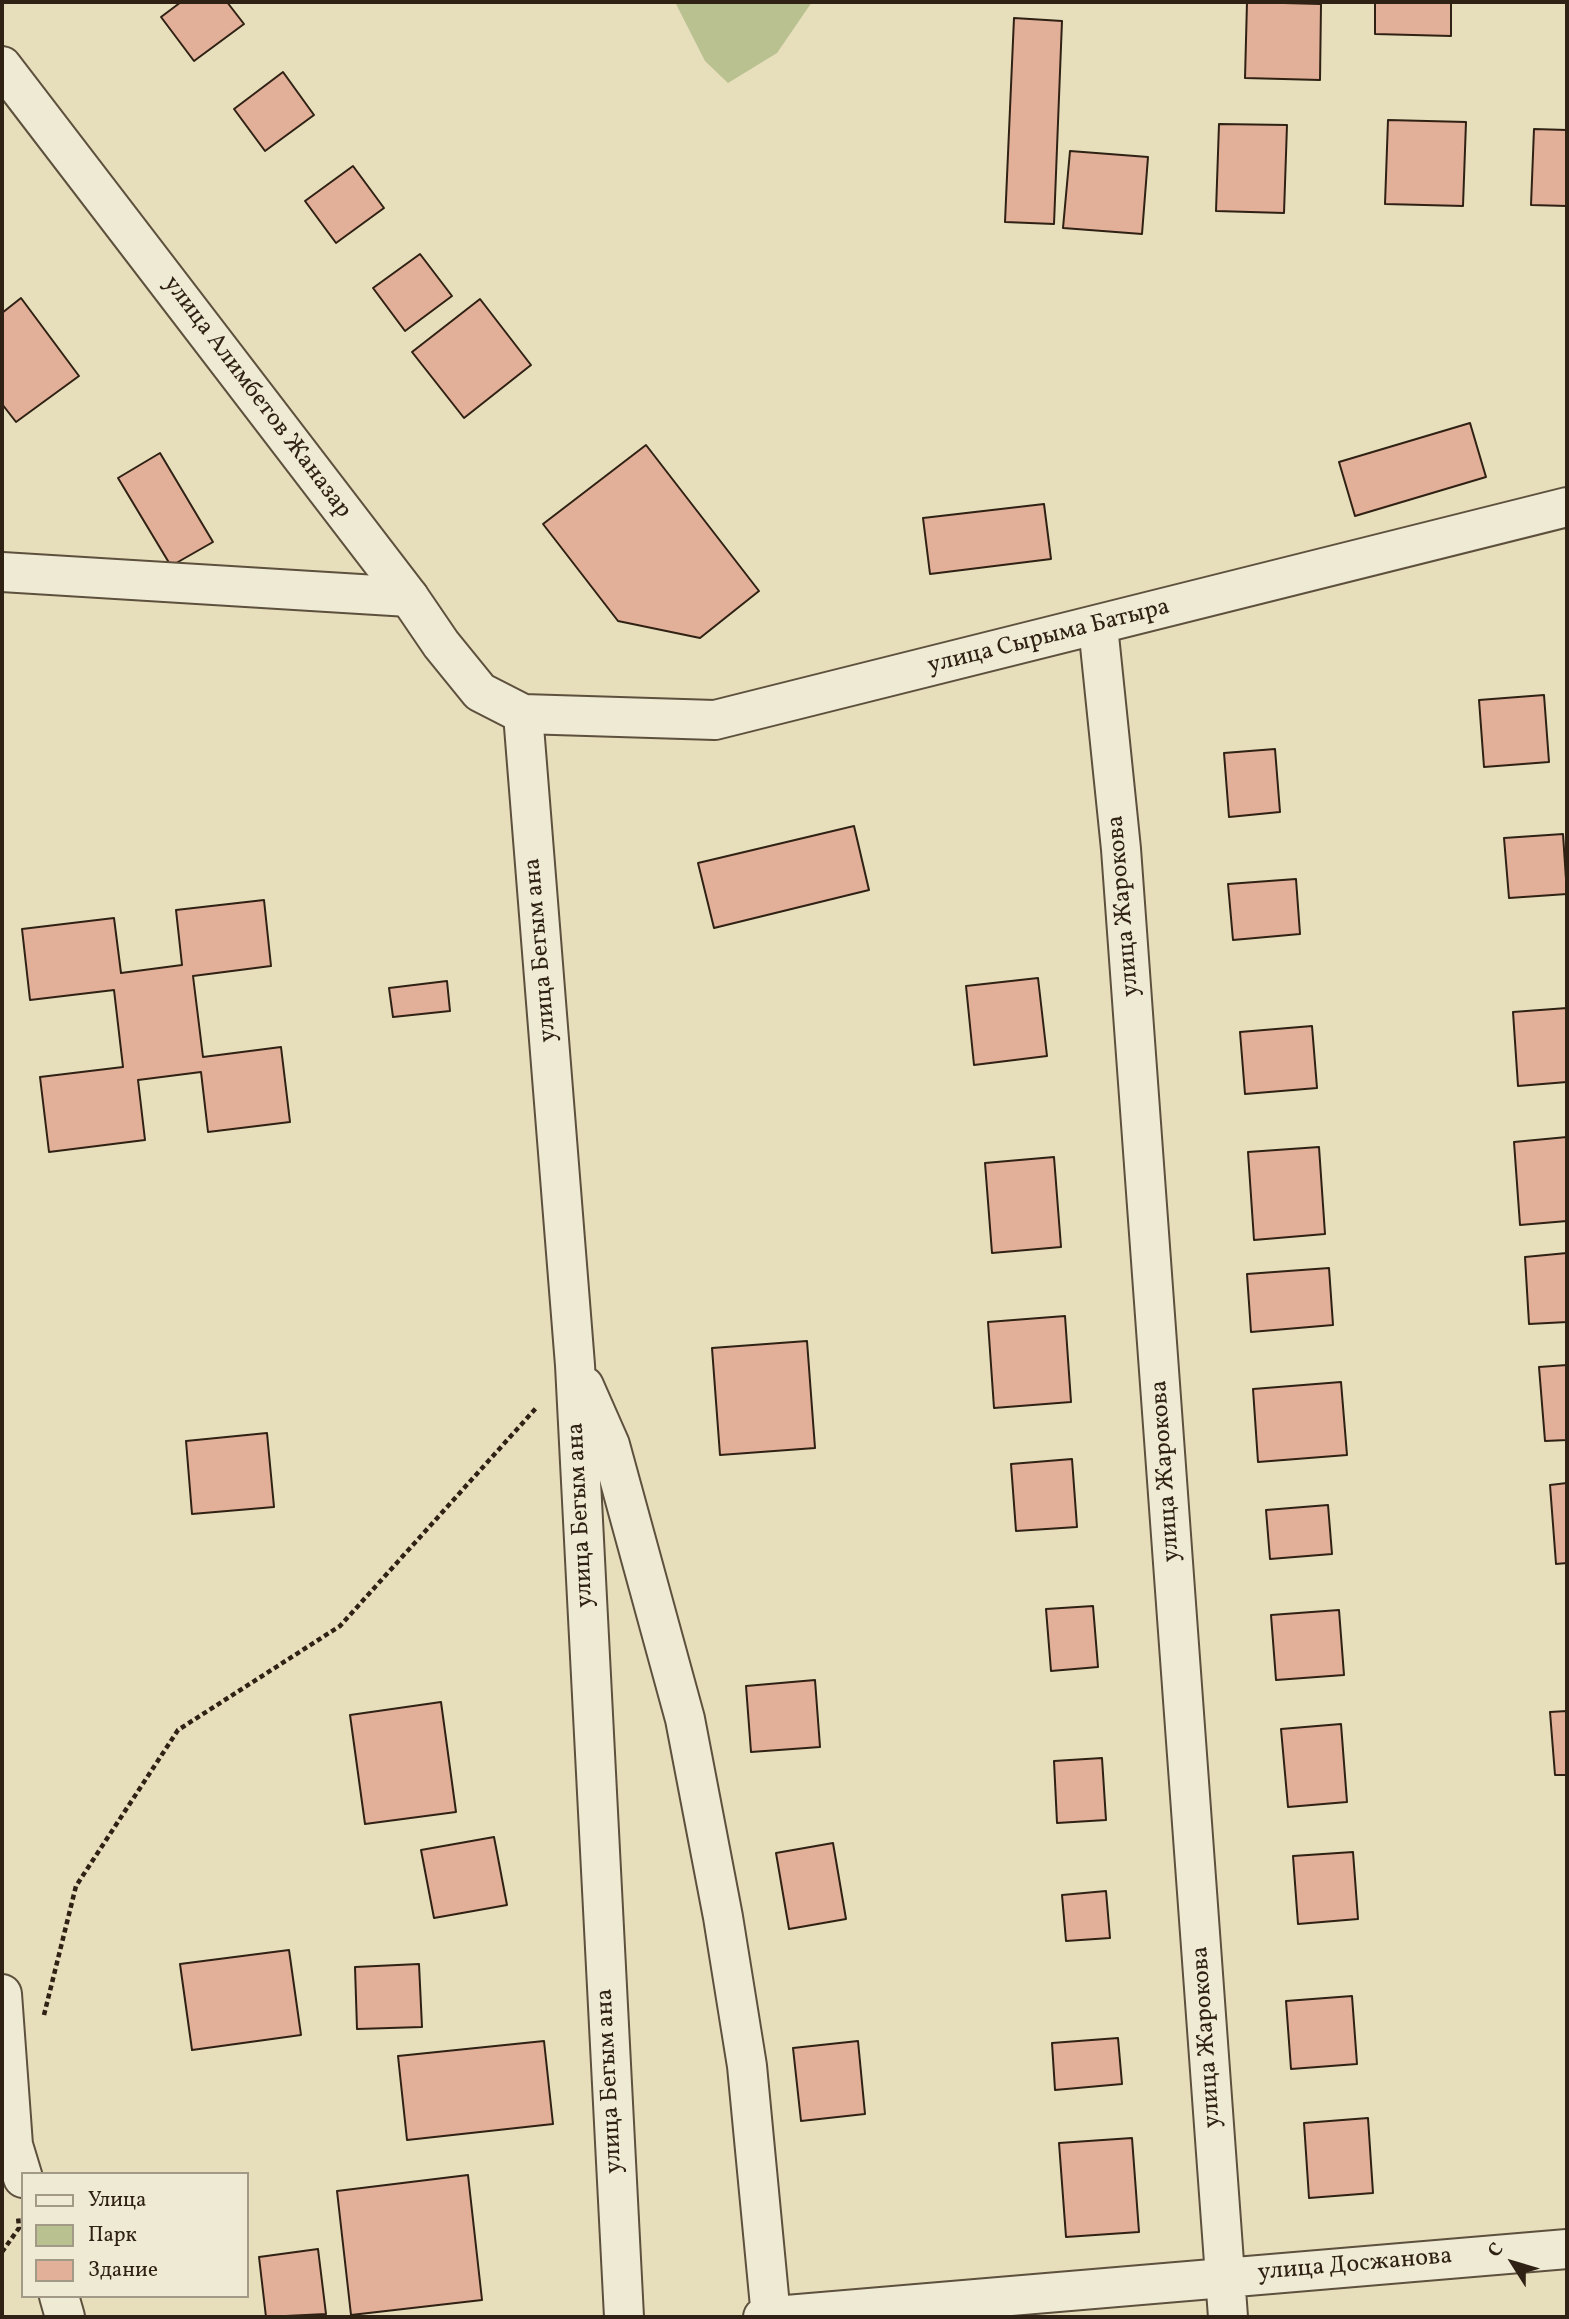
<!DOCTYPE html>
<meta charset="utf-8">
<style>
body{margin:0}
#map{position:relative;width:1569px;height:2319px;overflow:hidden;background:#e7debc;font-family:Vollkorn,serif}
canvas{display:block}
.frame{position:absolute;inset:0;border:4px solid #2f2113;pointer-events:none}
.legend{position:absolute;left:21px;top:2172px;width:228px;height:126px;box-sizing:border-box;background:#efead3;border:2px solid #a29a86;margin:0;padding:9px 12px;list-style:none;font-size:21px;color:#2f2113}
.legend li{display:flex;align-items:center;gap:14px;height:35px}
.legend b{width:35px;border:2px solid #a29a86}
.north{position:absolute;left:1478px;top:2228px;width:70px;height:70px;-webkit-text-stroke:5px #efead3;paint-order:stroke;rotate:307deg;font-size:19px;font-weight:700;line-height:28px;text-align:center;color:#2f2113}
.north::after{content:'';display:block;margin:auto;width:24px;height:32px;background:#2f2113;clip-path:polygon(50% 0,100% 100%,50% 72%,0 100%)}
</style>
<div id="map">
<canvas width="1569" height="2319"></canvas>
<div class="frame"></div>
<ul class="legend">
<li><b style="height:9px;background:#efead3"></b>Улица</li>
<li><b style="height:19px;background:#b8c18f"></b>Парк</li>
<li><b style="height:19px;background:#e2af98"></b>Здание</li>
</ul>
<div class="north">С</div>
</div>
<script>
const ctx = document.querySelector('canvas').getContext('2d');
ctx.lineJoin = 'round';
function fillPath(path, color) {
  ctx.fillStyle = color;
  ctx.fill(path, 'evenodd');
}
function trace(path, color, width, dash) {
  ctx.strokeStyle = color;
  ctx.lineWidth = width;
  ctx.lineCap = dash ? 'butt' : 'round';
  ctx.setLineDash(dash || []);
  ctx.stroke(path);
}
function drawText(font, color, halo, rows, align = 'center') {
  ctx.font = font + ' Vollkorn,serif';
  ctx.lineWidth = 5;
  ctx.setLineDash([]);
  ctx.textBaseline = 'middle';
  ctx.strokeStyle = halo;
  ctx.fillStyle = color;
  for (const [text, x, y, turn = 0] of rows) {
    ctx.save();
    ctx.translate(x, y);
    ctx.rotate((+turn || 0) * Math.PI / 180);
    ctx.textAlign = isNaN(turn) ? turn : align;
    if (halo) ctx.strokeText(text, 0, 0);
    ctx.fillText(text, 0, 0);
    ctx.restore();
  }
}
fillPath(new Path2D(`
 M675,2H812L777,53L728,83L705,61Z`), '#b8c18f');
const building = new Path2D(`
 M181,2H227L244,24L194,61L161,17Z
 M1247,2L1321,4L1320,80L1245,78Z
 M1375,2H1451V36L1375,34Z
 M1014,18L1062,21L1054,224L1005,222Z
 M283,72L314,115L265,151L234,109Z
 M1388,120L1466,122L1463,206L1385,204Z
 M1219,124L1287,125L1284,213L1216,211Z
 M1534,129L1567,130V206L1531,205Z
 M1070,151L1148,157L1142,234L1063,228Z
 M353,166L384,208L336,243L305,201Z
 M420,254L452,296L405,331L373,288Z
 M21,298L79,376L16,422L2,404V313Z
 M480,299L531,365L464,418L412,352Z
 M1470,423L1486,477L1355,516L1339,462Z
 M646,445L759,591L700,638L618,621L543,524Z
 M160,453L213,542L171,566L118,478Z
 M1044,504L1051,559L930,574L923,518Z
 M1544,695L1549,762L1484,767L1479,700Z
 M1275,749L1280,812L1229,817L1224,753Z
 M854,826L869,890L714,928L698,863Z
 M1563,834L1567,894L1509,898L1504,838Z
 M1296,879L1300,934L1233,940L1228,884Z
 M264,900L271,966L193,976L203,1057L281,1047L290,1122L208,1132L201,1072L138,1080L145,1140L49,1152L40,1077L123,1067L114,990L30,1000L22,929L114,918L121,973L182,965L176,910Z
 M1038,978L1047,1056L974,1065L966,986Z
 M447,981L450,1011L393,1017L389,988Z
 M1567,1008V1082L1518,1086L1513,1012Z
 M1312,1026L1317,1088L1245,1094L1240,1032Z
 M1567,1137V1221L1520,1225L1514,1142Z
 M1319,1147L1325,1234L1254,1240L1248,1152Z
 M1054,1157L1061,1247L992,1253L985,1163Z
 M1567,1253V1322L1529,1324L1525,1257Z
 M1329,1268L1333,1325L1251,1332L1247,1274Z
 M1065,1316L1071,1402L994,1408L988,1322Z
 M807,1341L815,1448L720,1455L712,1348Z
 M1567,1365V1440L1545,1441L1539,1367Z
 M1341,1382L1347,1455L1258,1462L1253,1389Z
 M267,1433L274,1507L192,1514L186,1441Z
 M1072,1459L1077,1527L1016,1531L1011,1464Z
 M1567,1483V1563L1556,1564L1550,1485Z
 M1328,1505L1332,1554L1270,1559L1266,1510Z
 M1093,1606L1098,1667L1051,1671L1046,1609Z
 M1339,1610L1344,1675L1276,1680L1271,1615Z
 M815,1680L820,1747L751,1752L746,1686Z
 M441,1702L456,1812L365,1824L350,1715Z
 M1567,1711V1775H1555L1550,1712Z
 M1341,1724L1347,1802L1288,1807L1281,1729Z
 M1102,1758L1106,1820L1057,1823L1054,1761Z
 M494,1837L507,1905L434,1918L421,1850Z
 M833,1843L846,1919L789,1929L776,1853Z
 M1353,1852L1358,1919L1298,1924L1293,1856Z
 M1106,1891L1110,1938L1066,1941L1062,1895Z
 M289,1950L301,2035L192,2050L180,1964Z
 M419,1964L422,2027L357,2029L355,1967Z
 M1352,1996L1357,2064L1291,2069L1286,2001Z
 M1118,2038L1122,2084L1055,2090L1052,2043Z
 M544,2041L553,2124L407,2140L398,2056Z
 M858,2041L865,2114L801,2121L793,2048Z
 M1368,2118L1373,2193L1309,2198L1304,2123Z
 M1132,2138L1139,2232L1066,2237L1059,2143Z
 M468,2175L482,2300L351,2315L337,2191Z
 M318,2249L326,2314L266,2317L259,2257Z`);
fillPath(building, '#e2af98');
trace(building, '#2f2113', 2);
const minor = new Path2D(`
 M2,572L409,597
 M1098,626L1121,849L1228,2317
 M523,714L575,1365L624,2317
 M584,1386L610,1445L685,1719L723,1917L747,2066L771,2317
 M2,1994L13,2145L23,2178
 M59,2296L65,2317
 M763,2317L1567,2249`);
const tertiary = new Path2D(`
 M2,66L409,597L441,644L480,692L523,714L715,720L1567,507`);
trace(minor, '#5d503d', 42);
trace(tertiary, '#5d503d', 42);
trace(new Path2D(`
 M44,2015L76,1886L178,1730L340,1626L537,1407
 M2,2252L19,2228L18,2216`), '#2f2113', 4.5, [5, 3.5]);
trace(minor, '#efead3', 38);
trace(tertiary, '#efead3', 38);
drawText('24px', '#2f2113', '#efead3', [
 ["улица Алимбетов Жаназар",256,398,53],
 ["улица Сырыма Батыра",1049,638,-14],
 ["улица Жарокова",1125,906,-95],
 ["улица Бегым ана",542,950,-95],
 ["улица Жарокова",1167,1471,-94],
 ["улица Бегым ана",582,1515,-93],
 ["улица Жарокова",1208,2037,-94],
 ["улица Бегым ана",611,2081,-93],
 ["улица Досжанова",1355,2266,-5]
]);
</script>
